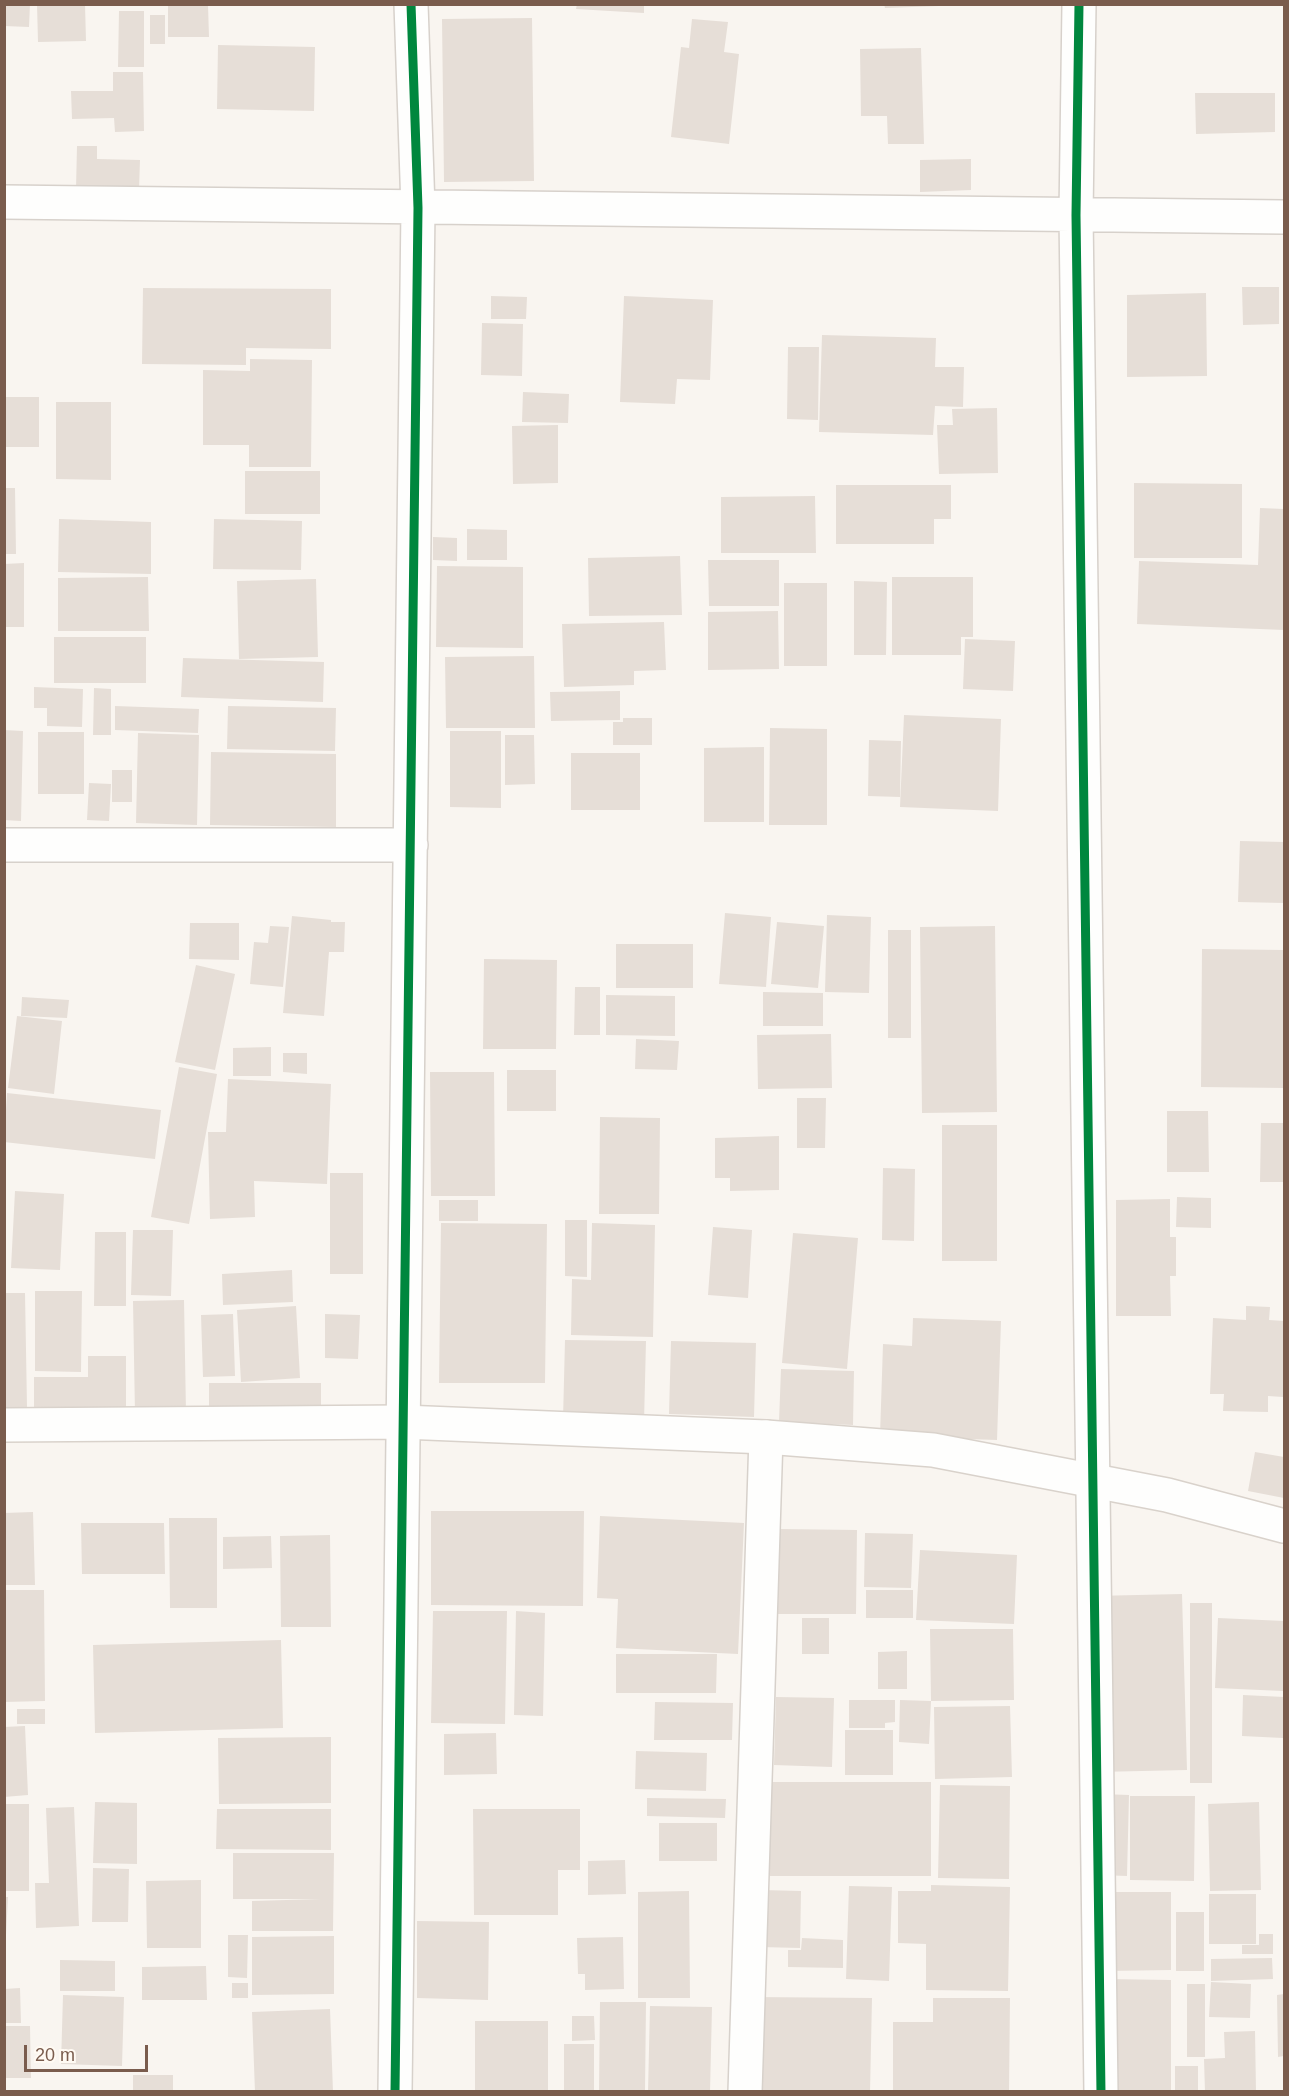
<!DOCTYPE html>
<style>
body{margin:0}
#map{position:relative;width:1289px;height:2096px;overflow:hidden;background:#f9f5f0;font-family:Helvetica,sans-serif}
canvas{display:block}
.frame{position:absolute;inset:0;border:6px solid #7a5c4d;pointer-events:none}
.scale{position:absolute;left:24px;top:2045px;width:124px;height:27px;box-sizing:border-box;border:3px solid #7a5c4d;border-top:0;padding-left:8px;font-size:18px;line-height:21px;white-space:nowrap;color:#7a5c4d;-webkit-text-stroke:4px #fffaf3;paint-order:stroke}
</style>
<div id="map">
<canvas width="1289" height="2096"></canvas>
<div class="frame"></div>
<div class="scale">20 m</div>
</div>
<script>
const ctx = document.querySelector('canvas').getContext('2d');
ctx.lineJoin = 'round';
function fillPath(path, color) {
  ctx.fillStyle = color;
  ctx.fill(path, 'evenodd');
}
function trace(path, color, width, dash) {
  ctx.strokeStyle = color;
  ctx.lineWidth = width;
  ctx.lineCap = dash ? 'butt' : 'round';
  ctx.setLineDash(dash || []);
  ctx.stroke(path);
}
fillPath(new Path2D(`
 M4,4H30L29,27L4,26Z
 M37,4H85L86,41L38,42Z
 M577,4H644V13L576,9Z
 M884,4H939V6L885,8Z
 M168,5H208L209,37H168Z
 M119,11H144V67H118Z
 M150,15H165V44H150Z
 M532,18L534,181L444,182L442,19Z
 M692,19L728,22L724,52L739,54L729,144L671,137L681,47L689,48Z
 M218,45L315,47L314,111L217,109Z
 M921,48L924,144H888L887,116H861L860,49Z
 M113,72H143L144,131L115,132L114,118L72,119L71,91H113Z
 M1195,93H1275V132L1196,134Z
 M77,146H97V159L140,160L139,190L76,189Z
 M971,159V190L920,192V160Z
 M1242,287H1279V324L1243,325Z
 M143,288L331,289V349L246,348V365L142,364Z
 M1206,293L1207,376L1127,377V295Z
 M491,296L527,297L526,319H491Z
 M624,296L713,300L710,380L677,379L675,404L620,402Z
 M482,323L523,324L522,376L481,375Z
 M822,335L936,338L935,367H964L963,407L935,406L933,435L819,432Z
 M788,347H819L818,420L787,419Z
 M250,359L312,360L311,467H249V445H203V370L250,371Z
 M523,392L569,394L568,423L522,422Z
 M4,397H39V447H4Z
 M56,402H111V480L56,479Z
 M997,408L998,473L939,474L937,425H953L952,409Z
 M558,425V483L513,484L512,426Z
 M245,471H320V514H245Z
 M1134,483L1242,484V558H1134Z
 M836,485H951V519H934V544H836Z
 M4,488H15L16,554H4Z
 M815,496L816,553H721V497Z
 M1260,508L1284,509V630L1137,624L1139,561L1258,565Z
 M59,519L151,522V574L58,572Z
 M214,519L302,521L301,570L213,569Z
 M467,529L507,530V560H467Z
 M433,537L457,538V561L433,560Z
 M680,556L682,615L589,616L588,558Z
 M708,560H779V606H709Z
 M24,563V627H4V564Z
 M437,566L523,567V648L436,647Z
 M148,577L149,631H58V578Z
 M892,577H973V637H961V655H892Z
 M316,579L318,657L239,659L237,581Z
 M854,581L887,582L886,655H854Z
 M784,583H827V666H784Z
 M778,611L779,669L708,670V612Z
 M664,622L666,670L634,671V685L564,687L562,624Z
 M54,637H146V683H54Z
 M965,639L1015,641L1013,691L963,689Z
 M534,656L535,728H446L445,657Z
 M183,658L324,662L323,702L181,697Z
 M34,687L83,689L82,727L47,726V708H34Z
 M94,688L111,689V735H93Z
 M620,691V720L551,721L550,692Z
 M115,706L199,709L198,733L115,730Z
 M228,706L336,708L335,751L227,749Z
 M904,715L1001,719L998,811L900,807Z
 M623,718H652V745H613V722H623Z
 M770,728L827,729V825H769Z
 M4,730L23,731L21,821L4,820Z
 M450,731H501V808L450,807Z
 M38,732H84V794H38Z
 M138,733L199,735L197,825L136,823Z
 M505,735H534L535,784L505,785Z
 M869,740L901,741L900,797L868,796Z
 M764,747V822H704V748Z
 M211,752L336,754V827L210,825Z
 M571,753H640V810H571Z
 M112,770H132V802H112Z
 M89,783L111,784L109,821L87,820Z
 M1240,841L1284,842V903L1238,902Z
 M725,913L771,917L766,987L719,984Z
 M827,915L871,917L869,993L825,992Z
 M292,916L331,920V922H345L344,952H329L324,1016L283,1013Z
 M777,922L824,926L818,988L771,984Z
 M190,923H239V960L189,959Z
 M270,926L289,927L283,987L250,984L254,942L268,943Z
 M995,926L997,1112L922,1113L920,927Z
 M888,930H911V1038H888Z
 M616,944H693V988H616Z
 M1202,949L1284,950V1088L1201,1087Z
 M484,959L557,960L556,1049H483Z
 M196,965L235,974L215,1070L175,1062Z
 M575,987H600V1035H574Z
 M763,992L823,993V1026H763Z
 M606,995L675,996V1036L606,1035Z
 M22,997L69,1000L67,1018L21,1016Z
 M17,1016L62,1021L54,1094L8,1088Z
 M831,1034L832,1088L758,1089L757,1035Z
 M636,1039L679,1041L677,1070L635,1069Z
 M271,1047V1076H233V1048Z
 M283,1053H307V1074L283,1072Z
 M179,1067L217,1074L189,1224L151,1217Z
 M507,1070H556V1111H507Z
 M430,1072H494L495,1196H431Z
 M228,1079L331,1084L327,1184L254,1181L255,1217L210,1219L208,1132H226Z
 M7,1093L161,1110L155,1159L4,1142Z
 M797,1098H826L825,1148H797Z
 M1167,1111H1208L1209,1172H1167Z
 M600,1117L660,1118L659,1214H599Z
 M1261,1123H1284V1182H1260Z
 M942,1125H997V1261H942Z
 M779,1136V1190L730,1191V1178H715V1138Z
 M883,1168L915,1169L914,1241L882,1240Z
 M330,1173H363V1274H330Z
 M15,1191L64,1194L60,1270L11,1268Z
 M1177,1197L1211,1198V1228L1176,1227Z
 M1170,1199V1237H1176V1276H1170L1171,1316H1116V1200Z
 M439,1200H478V1221H439Z
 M565,1220H587V1277L565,1276Z
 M441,1223L547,1224L545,1383H439Z
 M592,1223L655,1225L653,1337L571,1335L572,1279L591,1280Z
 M713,1227L752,1230L748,1298L708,1295Z
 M133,1230H173L171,1296L131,1295Z
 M95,1232H126V1306H94Z
 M793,1233L858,1238L847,1369L782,1363Z
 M292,1270L293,1302L223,1305L222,1274Z
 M35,1291H82L81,1372L35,1371Z
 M4,1293H25L27,1407H4Z
 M184,1300L186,1413L135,1414L133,1301Z
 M296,1306L300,1378L241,1382L237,1310Z
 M1246,1306L1270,1307L1269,1320L1284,1321L1283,1397L1268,1396V1412L1223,1411L1224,1394H1210L1213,1318L1246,1320Z
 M233,1314L235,1376L203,1377L201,1315Z
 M325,1314L360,1315L358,1359L325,1358Z
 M913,1318L1001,1321L997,1440L880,1436L883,1344L912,1346Z
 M565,1340L646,1341L644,1422L563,1420Z
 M671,1341L756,1343L754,1417L669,1414Z
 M88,1356H126V1410H34V1377H88Z
 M781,1369L854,1371L853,1425L779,1422Z
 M209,1383H321V1419L209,1420Z
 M1255,1452L1284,1457V1498L1248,1491Z
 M431,1511H584L583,1606L431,1605Z
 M33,1512L35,1585H4V1513Z
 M600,1516L744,1523L738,1654L616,1648L618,1599L597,1598Z
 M169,1518H217V1608H170Z
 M81,1523H164L165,1574H82Z
 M779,1529L857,1530L856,1614H778Z
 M865,1533L913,1534L911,1588L864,1587Z
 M330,1535L331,1627H281L280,1536Z
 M271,1536L272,1568L223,1569V1537Z
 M920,1550L1017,1555L1014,1624L916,1620Z
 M4,1590H44L45,1701L4,1702Z
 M866,1590H913V1618H866Z
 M1182,1594L1187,1770L1097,1772L1093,1596Z
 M1190,1603H1212V1783H1190Z
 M433,1611H507L505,1724L431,1723Z
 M516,1611L545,1613L543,1716L514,1715Z
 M802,1618H829V1654H802Z
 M1218,1618L1284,1621L1283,1691L1215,1688Z
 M930,1629H1013L1014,1700L931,1701L929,1744L899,1742L900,1700L931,1701Z
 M281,1640L283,1728L95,1733L93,1645Z
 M907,1651V1689H878V1652Z
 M616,1654H717L716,1693H616Z
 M1243,1695L1284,1697L1283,1738L1242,1736Z
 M776,1697L834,1698L832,1767L774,1765Z
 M849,1700H895V1722L885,1723V1728H849Z
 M655,1702L733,1703L732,1740H654Z
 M1010,1706L1012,1777L935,1779L934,1707Z
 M17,1709H45V1724H17Z
 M25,1726L28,1795L4,1797V1727Z
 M845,1730H893V1775H845Z
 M496,1733L497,1774L444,1775V1734Z
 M331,1737V1803L219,1804L218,1738Z
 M636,1751L707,1753L706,1791L635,1789Z
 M770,1782H931V1876H770Z
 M940,1785L1010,1786L1009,1879L938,1878Z
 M1101,1794L1129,1795L1127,1876L1099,1875Z
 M1130,1796H1195L1194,1881L1130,1880Z
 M647,1798L726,1799L725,1818L647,1816Z
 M95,1802L137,1803V1864L93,1863Z
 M1259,1802L1261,1890L1210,1891L1208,1804Z
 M4,1804H29V1891H4Z
 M74,1807L79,1926L36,1928L35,1883H49L46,1808Z
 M217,1809H331V1850L216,1849Z
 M473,1809H580V1870H558V1915H474Z
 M659,1823H717V1861H659Z
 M233,1853H334L333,1931H252V1901L321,1899H233Z
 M625,1860L626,1894L588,1895V1861Z
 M93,1868L129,1869L128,1922H92Z
 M201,1880V1948H147L146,1881Z
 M931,1885L1010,1887L1008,1991L926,1990V1944L898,1943V1891H931Z
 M849,1886L892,1887L889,1981L846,1979Z
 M761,1890L801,1891L800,1948L760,1947Z
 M689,1891L690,1998H638V1892Z
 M1105,1892H1171V1970L1106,1971Z
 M1209,1894H1256V1944H1209Z
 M4,1897H8L6,1935H4Z
 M1176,1912H1204V1971H1176Z
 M417,1921L489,1922L488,2000L417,1998Z
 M1259,1934H1273V1954H1242V1945H1259Z
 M228,1935H248L247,1978L228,1977Z
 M334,1936V1994L252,1995V1937Z
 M623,1937L624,1989L585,1990V1974H578L577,1938Z
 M802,1938L843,1940V1968L788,1967V1950H801Z
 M1272,1958L1273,1979L1211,1981V1959Z
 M60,1960L115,1961V1991H60Z
 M206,1966L207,2000H142V1967Z
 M1105,1979L1171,1980V2092H1105Z
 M1211,1982L1251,1984L1250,2018L1209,2017Z
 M232,1983H248V1998H232Z
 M1187,1984H1205V2057H1187Z
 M20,1988L21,2023H4V1989Z
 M1284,1994V2056L1278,2057L1277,1995Z
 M63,1995L124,1997L122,2066L61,2064Z
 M752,1997L872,1998L870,2092H751Z
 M933,1998H1010L1009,2092H893V2022H933Z
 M600,2002H646L645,2092H599Z
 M650,2006L712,2007L710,2092H648Z
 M330,2009L333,2092H255L252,2012Z
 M572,2016H594L595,2040L572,2041Z
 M475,2021H548V2092H475Z
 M4,2026H30L31,2078H4Z
 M1255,2031L1256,2092H1205L1204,2059L1225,2058L1224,2032Z
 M564,2044H594V2092H564Z
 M1175,2066H1198V2092H1175Z
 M133,2075H173V2092H133Z`), '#e6ded7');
const street = new Path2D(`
 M1079,4L1076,215L1101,2092
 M4,202L1284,217
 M4,845H411
 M395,2092L418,208L411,4
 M745,2092L766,1437`);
const secondary = new Path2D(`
 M4,1425L403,1422L766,1437L933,1450L1167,1495L1284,1526`);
trace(street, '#d7d1cb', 36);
trace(secondary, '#d9d2cb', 36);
trace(street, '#fefefd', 33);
trace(secondary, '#fefefd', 33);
trace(new Path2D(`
 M1079,4L1076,215L1101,2092
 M395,2092L418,208L411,4`), '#00873e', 9);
</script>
